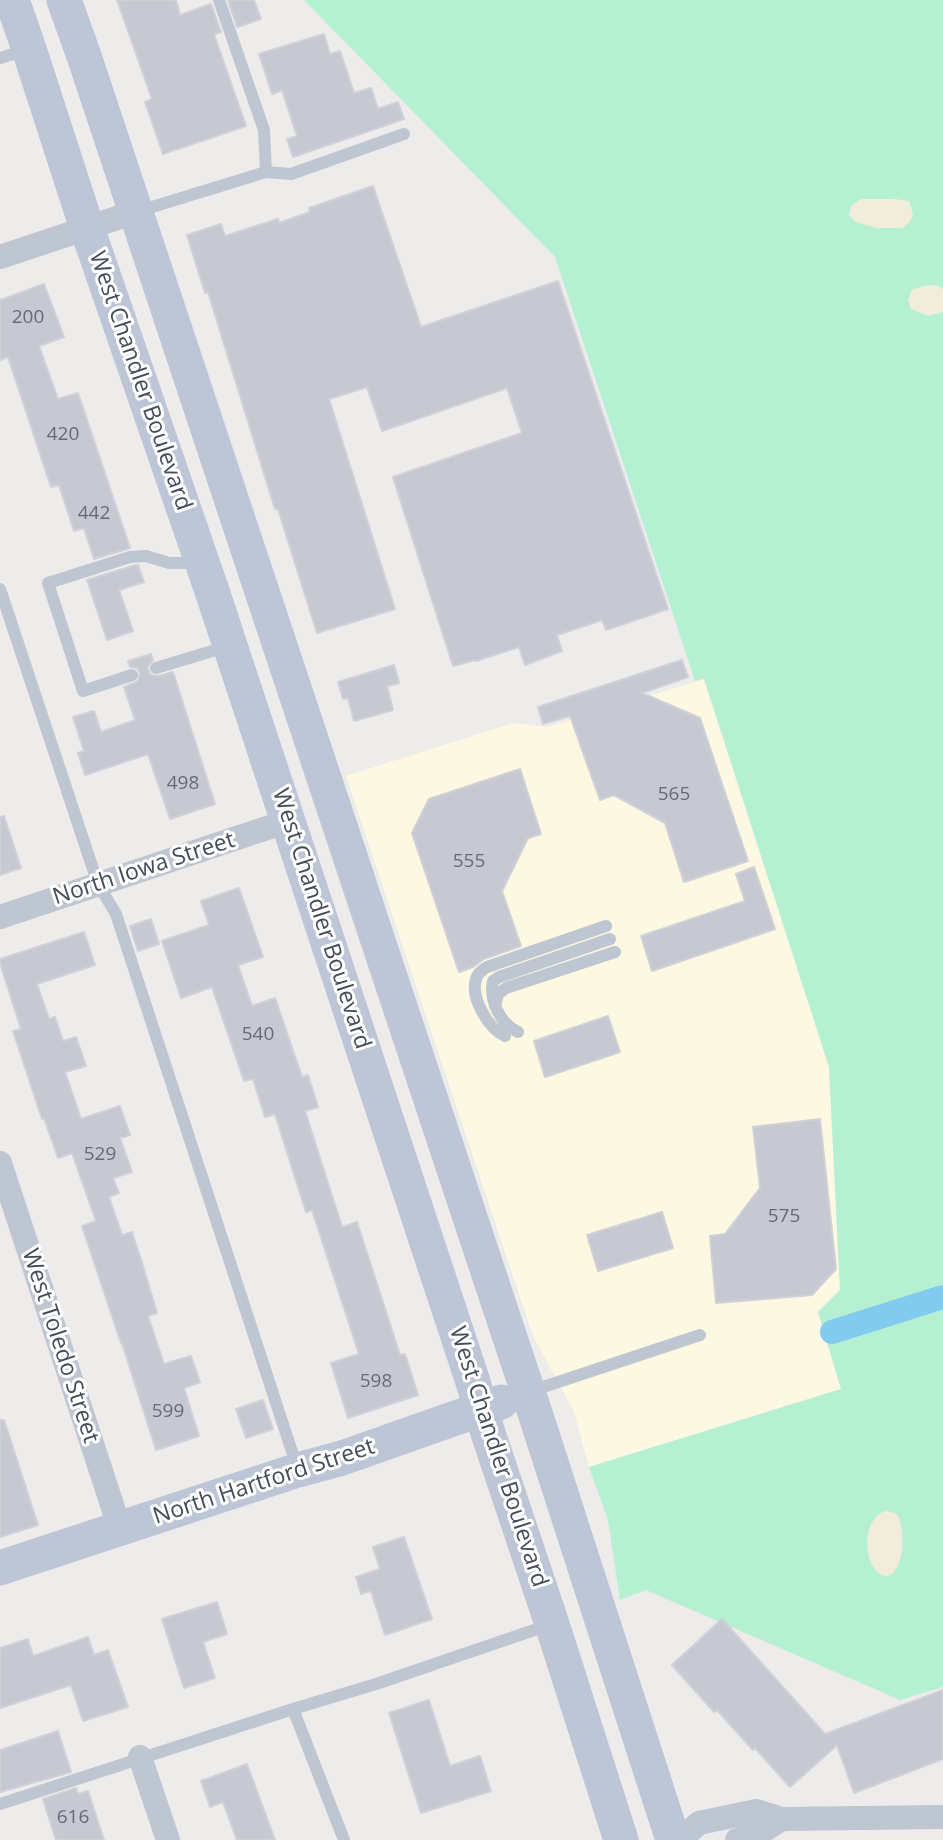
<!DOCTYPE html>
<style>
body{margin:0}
canvas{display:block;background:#eeebeb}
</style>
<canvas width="943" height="1840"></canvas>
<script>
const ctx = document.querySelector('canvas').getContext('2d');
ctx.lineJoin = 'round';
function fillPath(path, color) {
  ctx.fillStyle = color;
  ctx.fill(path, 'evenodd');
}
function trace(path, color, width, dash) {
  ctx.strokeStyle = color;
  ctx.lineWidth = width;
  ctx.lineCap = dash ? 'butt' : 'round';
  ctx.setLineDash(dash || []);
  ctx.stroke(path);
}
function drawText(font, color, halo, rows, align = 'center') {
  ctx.font = font + ' "Open Sans",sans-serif';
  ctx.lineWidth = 6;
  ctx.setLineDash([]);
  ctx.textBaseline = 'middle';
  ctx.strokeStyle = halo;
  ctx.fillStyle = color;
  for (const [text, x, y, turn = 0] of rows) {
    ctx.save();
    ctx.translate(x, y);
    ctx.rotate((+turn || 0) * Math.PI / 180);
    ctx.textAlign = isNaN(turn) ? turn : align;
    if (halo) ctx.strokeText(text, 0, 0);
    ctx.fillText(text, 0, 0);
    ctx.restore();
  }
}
fillPath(new Path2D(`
 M704,679L829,1067L840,1290L818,1312L841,1389L589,1467L574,1412L533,1336L346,776L513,723L548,727Z`), '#fcf8e1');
fillPath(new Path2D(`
 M304,0H943V1687L900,1700L646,1590L620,1600L608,1520L589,1467L841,1389L818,1312L840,1290L829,1067L704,679L695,681L555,257Z`), '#b6f0d3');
fillPath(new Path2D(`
 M861,199H894L909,201L913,214L910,222L902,228H876L856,222L849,215L851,206Z
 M936,285L943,289V312L928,316L911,309L908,300L912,290L923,286Z
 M885,1511L896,1513C903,1523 903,1539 902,1551C900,1561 894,1584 879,1573C862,1561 863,1518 885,1511Z`), '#f2edda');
trace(new Path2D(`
 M832,1332L943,1297`), '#81cbef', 24);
const building = new Path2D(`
 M117,0H176L180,15L211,4L221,32L214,34L246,126L163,154L145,102L152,99Z
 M228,0H254L261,19L237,27Z
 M324,34L330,54L340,51L354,93L371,88L378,109L398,102L404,119L293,157L287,139L297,136L282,90L272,94L259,54Z
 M373,186L421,327L558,281L668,609L606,630L602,620L557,635L562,651L525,665L519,647L476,661L475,660L453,666L393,477L522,433L507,388L382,431L367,387L329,399L395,609L317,633L278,509H275L208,292L205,293L187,235L221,224L225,236L278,219L279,223L310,212L309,208Z
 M44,284L64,337L39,346L58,399L78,393L130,548L94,559L84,528L74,531L59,485L51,487L8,357L0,360V300Z
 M138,565L144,582L119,590L133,631L107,640L87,580L132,566Z
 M151,654L153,660L147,667L151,675L158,676L173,672L215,804L170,819L148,754L85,775L78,753L84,751L73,717L94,711L101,732L135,720L124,687L138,681L140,673L137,668L130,667L128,661Z
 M682,660L688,677L642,693L700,718L748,861L684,882L665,823L614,795L600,800L570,716L543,724L538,707Z
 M394,665L399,683L387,686L393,710L354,721L348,698L343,699L338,682Z
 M520,769L541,834L528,838L502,891L521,946L484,959L473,967L459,972L412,833L429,799Z
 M4,816L21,868L0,875V817Z
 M754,867L775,929L652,971L641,936L745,901L736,874Z
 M239,888L263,957L238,965L252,1006L275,998L302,1077L308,1075L318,1107L305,1111L342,1227L357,1222L400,1355L405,1354L418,1395L348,1418L331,1363L359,1354L312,1210L306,1212L275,1114L265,1117L253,1079L244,1081L212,987L181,998L162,941L209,925L201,901Z
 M151,919L159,944L138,951L130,926Z
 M84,932L95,965L37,984L49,1019L55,1017L63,1041L76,1037L86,1066L65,1072L81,1119L120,1106L130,1135L120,1138L132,1172L113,1178L119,1193L109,1197L122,1235L132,1232L143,1266L157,1313L148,1316L164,1364L191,1356L200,1382L184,1388L199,1436L156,1450L122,1343H121L82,1226L96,1221L72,1153L58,1158L44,1118L42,1119L13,1031L21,1029L0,963V959Z
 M608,1016L620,1052L545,1077L534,1041Z
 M820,1119L836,1269L812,1295L716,1303L710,1236L725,1234L760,1188L753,1127Z
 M662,1212L673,1248L598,1271L587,1235Z
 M263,1400L273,1429L246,1438L236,1409Z
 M0,1420H4L38,1525L0,1537Z
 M404,1537L432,1619L385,1635L371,1591L361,1594L356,1577L380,1569L373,1547Z
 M217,1602L227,1634L203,1642L215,1678L184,1688L162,1619Z
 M722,1619L825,1734L943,1690V1759L854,1793L837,1745L790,1787L755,1748L753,1750L717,1710L714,1712L672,1665Z
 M88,1637L94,1655L108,1650L128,1707L83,1721L71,1685L0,1708V1648L28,1639L33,1656Z
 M429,1700L450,1766L480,1756L491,1791L421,1813L389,1713Z
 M58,1731L71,1772L0,1792V1750Z
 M247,1764L275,1840H237L223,1802L210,1807L201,1781Z
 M76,1788L78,1794L88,1791L104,1840H56L43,1799Z`);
fillPath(building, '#c7c9d2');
trace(building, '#cfd0d8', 2);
trace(new Path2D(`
 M219,0L264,130L266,172
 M0,58L26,50
 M139,211L266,172L291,174L404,134
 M0,589L98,884L116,914L298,1470
 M156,668L229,646
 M132,675L83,691L48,583L130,557L146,556L169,563H199
 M495,1006L498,994L506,988L615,952
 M518,1032C500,1024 489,1000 493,981L499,977L610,939
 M505,1036C489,1029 470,998 476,979C477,974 482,970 487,967L606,926
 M531,1391L700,1335
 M293,1709L376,1684L549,1625
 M0,1804L293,1709L344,1840`), '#bec6d2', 12);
trace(new Path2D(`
 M0,257L135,212
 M0,917L288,821
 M0,1163L120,1529
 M140,1757L168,1840
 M680,1840L699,1823L756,1811L782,1819L943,1817
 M737,1840L758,1834L782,1819`), '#bec6d2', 24);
trace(new Path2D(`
 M12,0L29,49L87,228L212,591L473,1382L488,1433L552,1624L621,1840
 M64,0L84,56L536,1416L673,1840
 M0,1568L298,1470L342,1458L501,1402`), '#bcc6d6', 35);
drawText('19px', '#646b77', null, [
 ["200",28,318],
 ["420",63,435],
 ["442",94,514],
 ["498",183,784],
 ["565",674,795],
 ["555",469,862],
 ["540",258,1035],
 ["529",100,1155],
 ["575",784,1217],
 ["598",376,1382],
 ["599",168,1412],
 ["616",73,1818]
]);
drawText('23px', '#434c59', '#fff', [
 ["West Chandler Boulevard",140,381,71],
 ["North Iowa Street",144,869,-18],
 ["West Chandler Boulevard",321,919,72],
 ["West Toledo Street",60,1346,72],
 ["West Chandler Boulevard",498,1457,72],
 ["North Hartford Street",264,1482,-18]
]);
</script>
